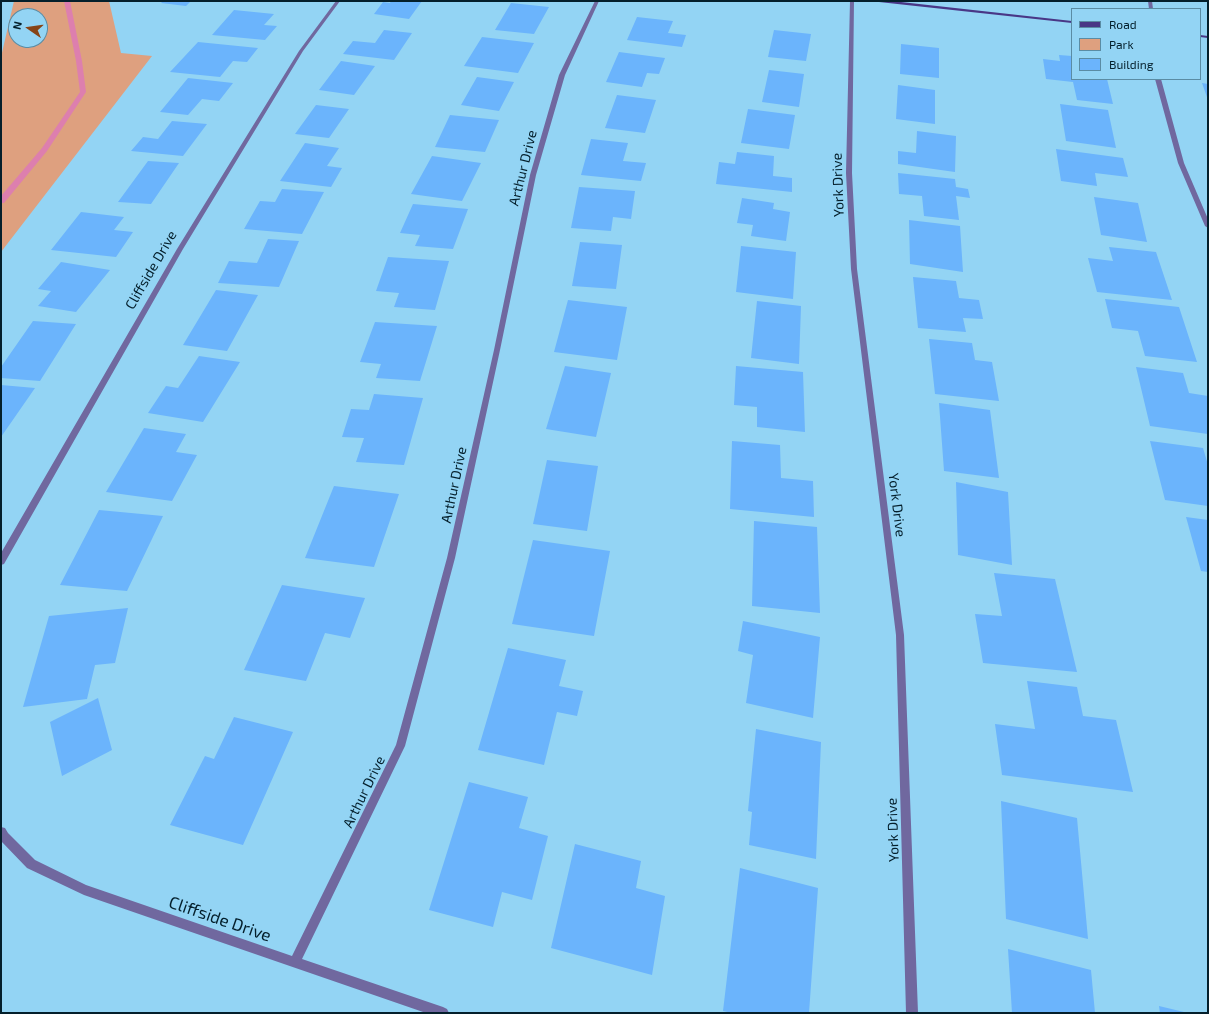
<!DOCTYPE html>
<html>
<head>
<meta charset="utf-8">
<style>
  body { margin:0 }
  #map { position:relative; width:1209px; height:1014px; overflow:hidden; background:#93d4f4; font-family:"Exo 2",sans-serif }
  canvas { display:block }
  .frame { position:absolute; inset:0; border:2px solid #041f2b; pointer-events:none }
  .legend { position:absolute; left:1071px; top:8px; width:130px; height:72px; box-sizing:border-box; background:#93d4f4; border:1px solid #5a8ca4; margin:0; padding:5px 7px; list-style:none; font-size:12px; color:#041f2b }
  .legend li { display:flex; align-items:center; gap:8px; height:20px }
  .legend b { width:20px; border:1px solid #5a8ca4 }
  .north { position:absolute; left:8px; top:8px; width:40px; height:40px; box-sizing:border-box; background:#93d4f4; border:1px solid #5a8ca4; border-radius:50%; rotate:283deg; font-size:11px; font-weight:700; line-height:16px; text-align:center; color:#041f2b }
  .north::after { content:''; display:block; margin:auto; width:14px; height:18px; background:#874417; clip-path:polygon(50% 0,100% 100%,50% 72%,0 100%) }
</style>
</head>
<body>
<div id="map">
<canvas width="1209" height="1014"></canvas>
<div class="frame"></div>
<ul class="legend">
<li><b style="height:5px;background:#493786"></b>Road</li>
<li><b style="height:11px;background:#dea07f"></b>Park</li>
<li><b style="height:11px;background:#6bb4fc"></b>Building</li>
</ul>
<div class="north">N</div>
</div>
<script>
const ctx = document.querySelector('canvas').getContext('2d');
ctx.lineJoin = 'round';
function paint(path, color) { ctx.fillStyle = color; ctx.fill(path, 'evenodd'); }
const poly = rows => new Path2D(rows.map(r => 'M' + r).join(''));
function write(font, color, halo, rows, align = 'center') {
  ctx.font = font + ' "Exo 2",sans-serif'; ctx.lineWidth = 3; ctx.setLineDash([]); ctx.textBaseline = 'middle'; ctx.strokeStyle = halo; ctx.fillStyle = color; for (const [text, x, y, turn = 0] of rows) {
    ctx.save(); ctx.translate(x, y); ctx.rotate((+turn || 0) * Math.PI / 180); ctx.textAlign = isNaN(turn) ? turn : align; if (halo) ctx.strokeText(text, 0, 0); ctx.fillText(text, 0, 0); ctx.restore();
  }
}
paint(poly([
  [14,1,109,1,121,53,152,56,1,252,1,57],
  [16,16,40,16,40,40,16,40]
]), '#dea07f');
paint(poly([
  [64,1,70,1,82,61,86,92,47,151,4,203,1,203,1,196,42,148,80,92,76,61,64,1]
]), '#dd7fae');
paint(poly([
  [163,1,191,1,186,6,161,3],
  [391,1,422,1,409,19,374,14,383,2,390,3],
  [511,3,549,7,534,34,495,30],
  [234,10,274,14,264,25,277,26,265,40,212,35],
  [637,17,673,21,668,33,686,35,682,47,627,40],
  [384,30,412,33,394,60,343,54,353,41,375,43],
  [774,30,811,34,806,61,768,57],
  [482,37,534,43,518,73,464,66],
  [198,42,258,48,247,62,233,61,220,77,170,72],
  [901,44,939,48,939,78,900,74],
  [619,52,665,58,659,74,647,73,642,87,606,82],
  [1059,55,1072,56,1072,79,1107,79,1113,104,1077,100,1073,82,1046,79,1043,59,1060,61],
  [341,61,375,66,354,95,319,90],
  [769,70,804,74,799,107,762,102],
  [477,77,514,82,499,111,461,105],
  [188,78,233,83,219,101,202,99,188,115,160,112],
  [1202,83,1208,84,1208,100],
  [898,85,935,90,935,124,896,119],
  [617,95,656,100,645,133,605,128],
  [1060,104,1108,110,1116,148,1066,141],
  [316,105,349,109,329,138,295,134],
  [748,109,795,115,789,149,741,143],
  [450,115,499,120,485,152,435,147],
  [172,121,207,124,183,156,131,151,143,137,158,139],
  [917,131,956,136,955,172,898,164,898,151,916,153],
  [591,139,628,143,623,161,646,163,641,181,581,175],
  [305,143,339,148,327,166,342,168,331,187,280,181],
  [1056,149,1123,158,1128,177,1095,173,1097,186,1061,181],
  [737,152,774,156,773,176,792,178,792,192,716,184,719,162,735,164],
  [432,156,481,163,462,201,411,194],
  [148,161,179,163,151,204,118,202],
  [898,173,955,179,956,187,968,189,970,198,956,196,959,220,924,216,922,196,899,194],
  [579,187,635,191,631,219,613,217,611,231,571,228],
  [282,189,324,192,302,234,244,229,260,201,275,202],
  [1094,197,1138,203,1147,242,1101,235],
  [742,198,774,203,773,209,790,212,786,241,751,236,753,225,737,223],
  [413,204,468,209,453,249,415,246,420,235,400,233],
  [81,212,124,217,114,230,133,232,116,257,51,250],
  [909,220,960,226,963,272,910,264],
  [268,239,299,241,279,287,218,283,229,261,257,263],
  [580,242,622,245,616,289,572,286],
  [741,246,796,252,793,299,736,292],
  [1109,247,1156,252,1172,300,1097,292,1088,258,1113,261],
  [388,257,449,261,435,310,394,307,399,293,376,291],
  [61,262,110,270,76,312,38,306,51,291,38,289],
  [913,277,956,281,959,298,979,300,983,319,963,318,966,332,918,328],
  [216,290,258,295,227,351,183,345],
  [1105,299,1179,307,1197,362,1145,356,1138,331,1112,328],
  [568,300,627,307,617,360,554,352],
  [757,301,801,306,799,364,751,358],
  [33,321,76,324,40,381,1,378,1,367],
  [375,322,437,326,420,381,376,378,381,364,360,362],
  [929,339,972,343,975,360,992,362,999,401,935,394],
  [199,356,240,362,203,422,148,413,166,386,178,388],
  [565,366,611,373,596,437,546,429],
  [736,366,803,372,805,432,757,427,757,407,734,405],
  [1136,367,1183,373,1189,393,1208,396,1208,434,1150,426],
  [1,385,35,388,1,437],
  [374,394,423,398,404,465,356,462,364,438,342,437,351,409,369,410],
  [939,403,990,410,999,478,944,471],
  [144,428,186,434,176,452,197,455,172,501,106,492],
  [732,441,780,445,781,478,813,481,814,517,730,509],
  [1150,441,1203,448,1208,465,1208,506,1165,500],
  [547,460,598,466,587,531,533,524],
  [956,482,1008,492,1012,565,958,555],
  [334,486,399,494,374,567,305,558],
  [99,510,163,516,127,591,60,585],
  [1186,517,1208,520,1208,572,1201,571],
  [754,521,817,527,820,613,752,606],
  [533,540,610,551,594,636,512,624],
  [994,573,1055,579,1077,672,983,663,975,614,1002,616],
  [282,585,365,598,350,638,325,633,306,681,244,670],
  [128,608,115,663,95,665,87,699,23,707,49,616],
  [743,621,820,637,813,718,746,703,753,655,738,651],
  [508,648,566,660,559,686,583,691,577,716,557,712,544,765,478,750],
  [1027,681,1077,687,1083,716,1116,720,1133,792,1002,775,995,724,1035,729],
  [98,698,112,750,62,776,50,722],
  [234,717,293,732,243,845,170,825,205,756,214,759],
  [756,729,821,742,816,859,749,845,752,812,748,811],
  [469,782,528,797,519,828,548,836,532,900,502,892,493,927,429,910],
  [1001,801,1077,818,1088,939,1006,919],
  [575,844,641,861,636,888,665,896,652,975,551,948],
  [740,868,818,888,809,1013,732,1013,723,1011],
  [1008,949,1091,970,1095,1013,1012,1013],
  [1159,1006,1184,1012,1184,1013,1160,1013]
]), '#6bb4fc');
paint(poly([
  [336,1,340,1,303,51,183,249,4,564,1,565,1,553,177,249,299,51,336,1],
  [595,1,599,1,565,75,536,175,500,350,455,558,405,746,302,959,443,1007,447,1009,449,1013,426,1013,84,895,27,868,1,841,1,827,5,828,8,833,35,860,86,885,292,956,396,745,447,558,494,350,530,175,559,75,595,1],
  [850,1,854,1,852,173,857,269,904,635,918,1013,906,1013,896,635,851,269,846,173,850,1],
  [1148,1,1152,1,1153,9,1149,9,1148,1],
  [1155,79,1161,79,1184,163,1208,219,1208,228,1205,226,1178,163,1155,79]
]), '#70689f');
paint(poly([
  [877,1,892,1,1072,21,1072,23,879,2,877,1],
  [1200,35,1208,36,1208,38,1200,37,1200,35]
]), '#493786');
write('14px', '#041f2b', '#93d4f4', [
  ["Arthur Drive",523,168,-76],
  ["York Drive",838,185,-92],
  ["Cliffside Drive",151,270,-60],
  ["Arthur Drive",454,485,-78],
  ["York Drive",897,505,83],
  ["Arthur Drive",364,792,-64],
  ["York Drive",893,830,-92]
]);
write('17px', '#041f2b', '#93d4f4', [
  ["Cliffside Drive",220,919,19]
]);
</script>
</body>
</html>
